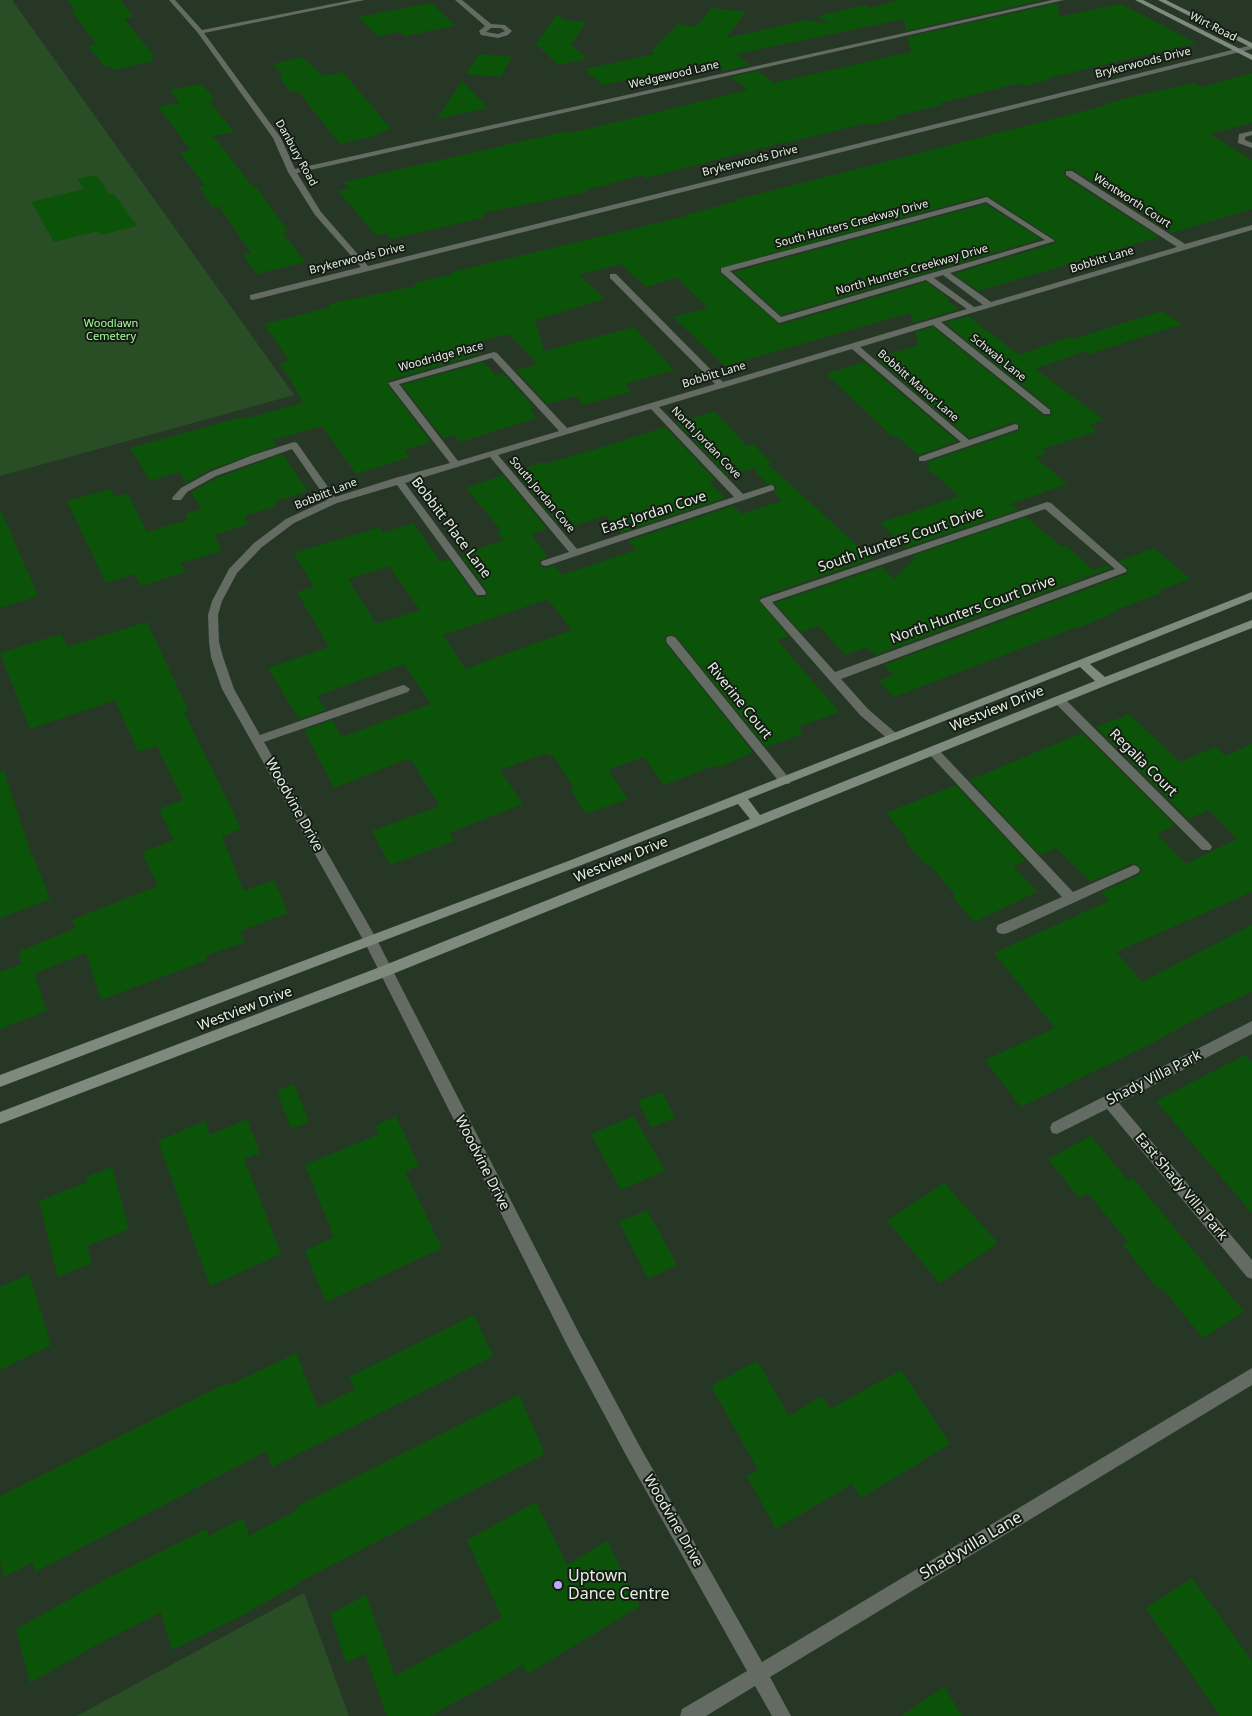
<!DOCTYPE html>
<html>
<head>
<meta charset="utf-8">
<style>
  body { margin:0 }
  canvas { display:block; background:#273726 }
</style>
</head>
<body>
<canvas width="1252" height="1716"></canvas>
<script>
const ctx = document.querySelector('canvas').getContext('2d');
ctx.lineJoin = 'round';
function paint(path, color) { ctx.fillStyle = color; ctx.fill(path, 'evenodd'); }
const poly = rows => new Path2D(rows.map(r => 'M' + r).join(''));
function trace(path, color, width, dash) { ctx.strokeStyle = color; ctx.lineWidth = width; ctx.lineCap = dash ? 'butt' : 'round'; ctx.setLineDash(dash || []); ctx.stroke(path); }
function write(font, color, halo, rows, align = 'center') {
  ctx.font = font + ' "Noto Sans",sans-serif'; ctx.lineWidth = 4; ctx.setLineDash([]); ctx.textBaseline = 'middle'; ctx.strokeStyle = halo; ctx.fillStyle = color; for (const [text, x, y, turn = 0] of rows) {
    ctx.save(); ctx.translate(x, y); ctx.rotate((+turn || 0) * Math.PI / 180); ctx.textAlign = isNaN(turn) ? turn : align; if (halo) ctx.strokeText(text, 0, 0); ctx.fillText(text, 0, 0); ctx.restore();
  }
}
paint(poly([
  [0,0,12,0,294,395,0,476],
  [304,1593,349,1716,77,1716]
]), '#294e26');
paint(poly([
  [67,0,120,0,134,17,124,19,154,56,151,57,154,61,113,70,110,66,105,67,88,46,96,44,71,10,75,9],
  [899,0,1043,0,906,31,904,19,736,54,750,65,724,71,711,62,603,85,584,69,655,54,652,51,678,24,696,27,712,8,746,12,726,38,807,20,830,24,817,16,866,5,870,8],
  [431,3,456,26,404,36,400,32,377,36,358,17],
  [1058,3,1059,17,1121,4,1196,43,1048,78,1051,79,1024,86,1020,83,940,103,942,105,895,116,898,118,870,125,867,123,787,143,785,142,646,178,643,175,585,190,587,192,482,213,485,217,392,239,387,233,376,235,338,191,350,189,344,182,563,132,571,133,748,90,731,77,758,71,774,83,911,52,908,37],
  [557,14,564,20,586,22,571,44,587,59,558,65,536,44],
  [479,54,512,57,501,77,466,74],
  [302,57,324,76,343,72,391,129,377,133,379,135,340,144,298,91,291,92,278,76,283,75,273,64],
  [1252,73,1252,123,1209,134,1252,160,1252,209,1172,233,1073,169,1066,169,1064,171,1065,177,1159,237,979,291,954,274,1056,243,1057,241,987,195,719,268,720,273,780,325,926,282,950,299,947,300,959,309,913,323,910,313,725,366,673,317,708,308,677,278,646,287,621,264,579,275,605,299,535,320,544,351,634,327,674,370,625,384,632,391,584,405,576,396,547,404,516,370,538,364,509,334,468,344,477,355,387,381,387,384,431,442,404,450,410,457,356,474,322,426,272,440,276,446,209,470,186,483,179,472,150,481,130,448,242,417,244,419,303,403,291,380,279,364,289,361,264,324,331,307,329,304,416,286,414,283,453,274,452,272,687,216,686,215,737,201,735,200,1108,105,1105,104,1135,96,1194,83,1201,87],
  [462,81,488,108,437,119],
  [202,84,215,100,209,101,234,132,213,136,253,187,255,186,288,231,282,232,305,262,257,274,243,255,251,253,219,206,213,208,199,187,205,186,180,152,191,150,158,107,180,103,170,90],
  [96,175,110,195,114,194,137,226,101,235,98,231,54,242,31,202,84,189,77,179],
  [986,204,1041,239,781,315,734,272],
  [1162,311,1182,324,1089,354,1085,351,1035,369,1103,419,1089,425,1097,431,1042,449,1047,453,1035,457,1067,484,1010,504,1018,510,905,548,880,523,959,496,925,466,930,465,927,462,1019,431,1020,425,1014,422,969,438,876,358,919,345,915,332,933,327,1043,415,1050,416,1052,414,1051,409,945,323,968,316,1019,355,1070,337,1073,339],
  [484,362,496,376,504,374,535,408,529,409,537,418,460,442,454,435,443,438,402,385],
  [864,362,957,441,919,455,896,436,893,437,826,374],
  [715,411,747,446,753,444,771,463,768,464,872,559,760,597,758,600,789,636,777,640,839,712,798,727,803,734,766,747,676,636,667,635,664,639,666,644,753,752,718,768,716,765,664,785,644,757,608,770,628,799,586,814,570,789,574,788,553,755,549,756,546,753,500,770,523,804,449,833,454,841,390,865,372,831,440,806,410,758,334,788,304,730,332,720,342,737,431,704,404,664,317,696,326,710,299,719,268,668,329,647,297,592,314,587,294,553,380,527,383,533,413,523,441,562,449,559,475,596,485,597,488,594,487,590,461,555,504,540,497,531,501,530,466,488,503,475,547,529,531,534,548,557,540,560,540,566,546,568,554,565,562,575,636,550,628,541,733,506,742,514,782,501,774,492,776,485,767,484,755,471,758,467,728,476,677,423],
  [389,566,420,610,376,624,348,579],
  [548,599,572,630,465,669,443,635],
  [665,427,715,480,709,482,725,498,621,533,606,515,574,526,570,522,560,525,514,471,543,462,545,464,596,449],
  [282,454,308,491,274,502,277,506,244,516,248,524,214,535,222,551,180,563,185,572,141,586,135,574,106,583,67,501,110,489,115,497,127,493,147,532,188,520,186,514,202,509,191,492,217,478],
  [0,509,38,596,0,608],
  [1026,517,1062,547,1065,545,1093,570,1107,565,1111,568,875,655,867,647,845,655,819,626,801,632,775,603,881,567,894,579,915,558,912,556],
  [1154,548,1190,579,1158,591,1161,593,1116,610,1118,611,1078,628,1077,627,894,697,879,681,894,675,884,665,1127,574,1129,570,1119,561],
  [147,622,188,710,184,712,241,829,222,837,244,891,274,880,288,913,240,931,245,942,205,956,207,960,101,1000,86,953,34,974,47,1011,0,1029,0,972,22,964,18,952,76,928,72,920,158,886,142,852,174,840,159,809,183,800,157,746,138,752,115,700,30,729,0,653,61,634,67,647],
  [1129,714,1180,762,1216,747,1225,756,1252,744,1252,892,1116,952,1142,982,1252,925,1252,992,1212,1010,1154,1042,1021,1107,985,1060,1055,1028,994,953,1109,901,1101,892,1139,875,1142,869,1133,863,1091,882,1056,848,1040,855,970,780,1082,733,1175,825,1157,834,1186,864,1237,839,1209,810,1188,819,1096,727],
  [4,771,32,857,33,856,50,899,0,918,0,772],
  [956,785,1026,861,1013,866,1037,892,974,922,952,896,955,895,930,865,927,866,905,841,908,840,886,813],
  [1245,1055,1252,1062,1252,1213,1156,1101],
  [294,1084,309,1122,291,1129,277,1091],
  [662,1092,675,1118,651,1127,638,1101],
  [396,1116,419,1166,405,1172,442,1248,326,1302,305,1251,334,1237,305,1165,379,1134,375,1126],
  [634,1116,665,1171,621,1190,591,1134],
  [247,1119,260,1153,244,1159,281,1254,210,1286,158,1141,205,1121,210,1135],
  [1091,1136,1128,1181,1133,1178,1244,1312,1203,1338,1162,1288,1159,1290,1123,1245,1128,1242,1088,1193,1079,1198,1048,1159],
  [112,1167,129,1229,87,1246,92,1263,58,1277,39,1201,87,1182,86,1177],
  [944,1183,998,1243,940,1283,887,1221],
  [647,1210,677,1265,648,1279,619,1222],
  [29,1274,51,1345,0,1370,0,1287],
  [474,1315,493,1356,272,1467,267,1451,35,1572,33,1562,4,1577,0,1562,0,1496,227,1383,228,1386,296,1353,318,1408,355,1389,349,1377],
  [757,1361,789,1416,822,1396,830,1409,901,1370,950,1444,861,1498,852,1484,776,1529,747,1476,758,1470,711,1386],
  [519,1395,545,1454,432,1511,432,1513,297,1583,298,1584,241,1616,172,1650,161,1612,96,1645,30,1683,16,1629,110,1577,207,1529,209,1536,243,1518,249,1536,297,1510,296,1507],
  [536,1502,567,1565,607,1541,640,1606,527,1674,523,1665,430,1716,387,1716,365,1654,346,1663,330,1614,366,1595,395,1676,502,1618,467,1540],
  [1192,1578,1252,1661,1252,1716,1220,1716,1146,1608],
  [944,1687,962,1716,901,1716]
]), '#0b5309');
paint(poly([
  [169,0,175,0,202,30,352,0,365,0,204,33,281,138,295,169,1052,0,1064,0,297,173,321,212,368,266,1252,45,1252,49,253,300,250,299,250,295,361,267,315,215,288,172,273,138,198,33,169,0],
  [455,0,462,0,491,24,505,25,512,31,508,35,498,38,481,35,479,31,485,26,455,0],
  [491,28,501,28,505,31,498,34,486,32,491,28],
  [1252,131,1252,135,1245,137,1245,140,1252,143,1252,148,1238,143,1239,134,1252,131],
  [1066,171,1072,171,1185,244,1252,225,1252,230,941,322,1050,410,1050,414,1044,414,933,325,860,347,969,440,1015,424,1018,425,1018,429,925,461,919,461,919,457,961,442,852,349,659,407,743,494,771,485,774,486,774,490,546,566,542,565,541,563,542,561,569,552,490,457,405,483,485,591,486,593,485,595,477,595,397,485,337,503,294,523,262,547,237,573,222,601,218,615,219,642,223,657,234,689,260,735,400,686,404,685,410,689,408,692,264,742,376,938,580,1335,639,1445,762,1662,1252,1368,1252,1385,770,1677,791,1716,772,1716,755,1686,706,1716,680,1716,682,1709,747,1671,627,1457,568,1347,366,945,222,689,211,657,209,642,208,615,212,601,229,569,254,543,286,519,327,500,292,449,216,476,187,492,181,500,173,500,172,498,181,488,210,472,253,455,294,442,297,443,335,497,395,478,450,463,388,383,494,352,497,353,567,428,715,384,610,278,610,274,616,274,723,382,967,309,926,280,779,323,721,272,721,268,987,197,1055,241,950,273,991,302,1177,247,1066,175,1066,171],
  [986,202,1045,240,781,317,730,271,986,202],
  [943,275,983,305,974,307,934,278,943,275],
  [492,358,559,431,458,461,399,384,492,358],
  [651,409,734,497,577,549,498,455,651,409],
  [1047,502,1051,503,1127,570,1126,572,841,679,868,709,897,734,899,737,897,740,889,740,860,715,760,601,761,599,1047,502],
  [1045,509,1115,569,835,672,772,602,1045,509],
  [671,636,675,637,789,778,791,781,789,784,781,784,667,643,666,640,667,637,671,636],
  [1059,696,1063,697,1210,844,1212,847,1210,850,1202,850,1055,703,1053,700,1055,697,1059,696],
  [933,747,937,748,1073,892,1134,865,1138,867,1140,870,1138,873,1008,933,1003,934,998,933,996,929,998,925,1062,897,929,754,927,751,929,748,933,747],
  [1252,1021,1252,1034,1119,1103,1252,1260,1252,1279,1247,1277,1107,1109,1057,1134,1052,1133,1050,1128,1052,1123,1252,1021]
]), '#636b62');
paint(poly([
  [1135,0,1143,0,1252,55,1252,60,1135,0],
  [1158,0,1166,0,1252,43,1252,48,1158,0],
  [1252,592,1252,599,1090,664,1105,677,1252,620,1252,628,1107,685,390,975,0,1124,0,1112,380,967,750,819,738,804,579,866,0,1087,0,1075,571,860,1252,592],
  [1080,667,1095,681,760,815,748,799,1080,667]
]), '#7e8a7d');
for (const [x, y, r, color] of [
  [558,1585,5,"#b9abf7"]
]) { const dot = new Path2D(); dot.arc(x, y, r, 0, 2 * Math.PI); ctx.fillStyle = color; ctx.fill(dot); trace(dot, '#151c14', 2); }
write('11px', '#e5efe4', '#151c14', [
  ["Wirt Road",1213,27,27],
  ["Brykerwoods Drive",1143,63,-14],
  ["Wedgewood Lane",674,75,-13],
  ["Danbury Road",296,153,61],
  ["Brykerwoods Drive",750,161,-14],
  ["Wentworth Court",1132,201,33],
  ["South Hunters Creekway Drive",852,224,-15],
  ["Brykerwoods Drive",357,259,-14],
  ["Bobbitt Lane",1102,260,-17],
  ["North Hunters Creekway Drive",912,270,-16],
  ["Woodridge Place",441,357,-15],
  ["Schwab Lane",998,358,39],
  ["Bobbitt Lane",714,375,-17],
  ["Bobbitt Manor Lane",918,386,41],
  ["North Jordan Cove",706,443,46],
  ["Bobbitt Lane",326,494,-22],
  ["South Jordan Cove",542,495,50]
]);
write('11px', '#a5fd9d', '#151c14', [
  ["Woodlawn",111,324],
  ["Cemetery",111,337]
]);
write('14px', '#e5efe4', '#151c14', [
  ["East Jordan Cove",654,513,-18],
  ["Bobbitt Place Lane",451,528,53],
  ["South Hunters Court Drive",901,540,-19],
  ["North Hunters Court Drive",973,610,-20],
  ["Riverine Court",739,701,51],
  ["Westview Drive",997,709,-22],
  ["Regalia Court",1143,763,45],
  ["Woodvine Drive",294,805,61],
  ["Westview Drive",621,860,-22],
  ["Westview Drive",245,1009,-21],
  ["Shady Villa Park",1154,1078,-27],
  ["Woodvine Drive",482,1163,63],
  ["East Shady Villa Park",1181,1187,50],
  ["Woodvine Drive",673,1521,60]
]);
write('16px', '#e5efe4', '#151c14', [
  ["Shadyvilla Lane",971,1546,-31]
]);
write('16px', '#e5efe4', '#151c14', [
  ["Uptown",568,1576],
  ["Dance Centre",568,1594]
], 'left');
</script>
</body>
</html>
